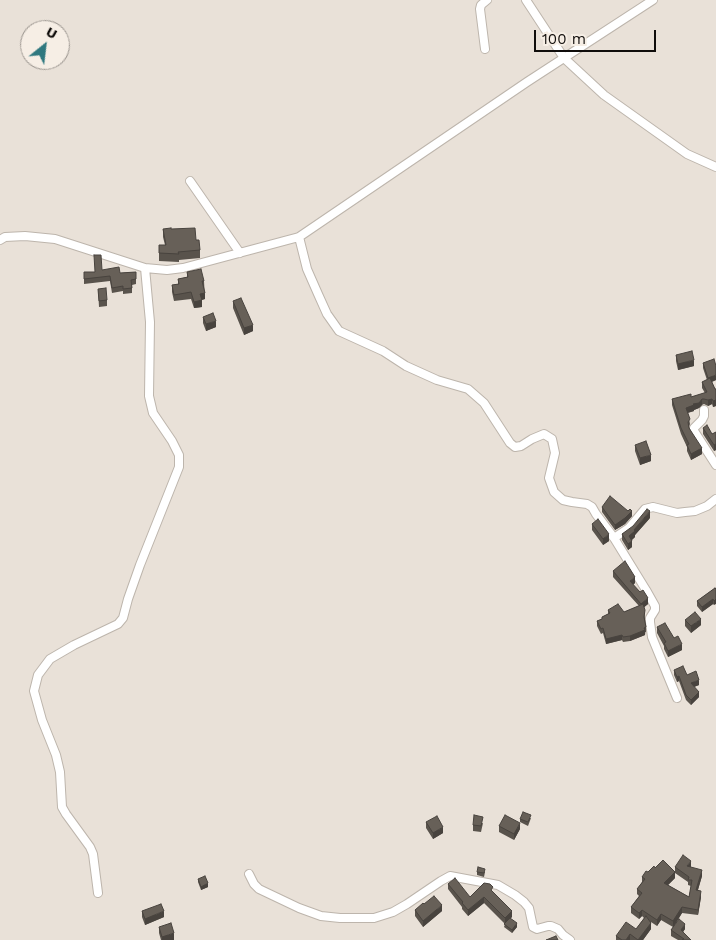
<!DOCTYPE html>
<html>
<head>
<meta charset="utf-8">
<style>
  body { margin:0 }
  #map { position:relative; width:716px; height:940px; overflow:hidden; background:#e9e1d8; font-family:"Work Sans",sans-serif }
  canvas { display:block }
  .north { position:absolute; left:20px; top:20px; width:50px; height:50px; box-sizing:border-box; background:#f6eee5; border:1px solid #9a948e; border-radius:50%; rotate:29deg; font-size:14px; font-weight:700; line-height:20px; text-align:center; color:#100d0b }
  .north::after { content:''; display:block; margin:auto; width:18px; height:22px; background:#2f787f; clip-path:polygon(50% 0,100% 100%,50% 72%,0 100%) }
  .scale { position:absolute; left:534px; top:30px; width:122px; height:22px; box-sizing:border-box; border:2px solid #100d0b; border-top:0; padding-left:6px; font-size:15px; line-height:18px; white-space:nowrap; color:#100d0b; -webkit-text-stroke:4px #f6eee5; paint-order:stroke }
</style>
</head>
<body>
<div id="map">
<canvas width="716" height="940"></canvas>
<div class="north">U</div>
<div class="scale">100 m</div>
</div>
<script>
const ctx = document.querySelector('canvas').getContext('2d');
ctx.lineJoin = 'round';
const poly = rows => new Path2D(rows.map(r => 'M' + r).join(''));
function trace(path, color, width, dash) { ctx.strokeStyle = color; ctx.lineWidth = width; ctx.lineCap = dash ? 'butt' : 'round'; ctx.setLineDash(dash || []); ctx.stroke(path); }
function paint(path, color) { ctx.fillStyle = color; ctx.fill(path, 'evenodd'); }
const minor = poly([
  [526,0,564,58,604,95,687,154,716,167],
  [485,49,480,9,481,5,487,0],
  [190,181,240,253],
  [299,237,307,269,318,294,327,314,339,331,383,351,406,366,437,380,468,389,484,403,510,443,515,447,521,446,532,439,544,434,552,439,555,453,549,478,554,492,563,500,572,502,587,504,592,507,596,514,614,538,646,590,655,606,655,610,650,618,650,622,652,637,677,698],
  [0,240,5,237,25,236,55,239,145,268,167,270,183,268,299,237,527,82,653,0],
  [704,410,704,416,702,420,694,428,694,431,716,465],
  [614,538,629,528,645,509,653,507,677,513,685,512,695,511,707,506,716,499],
  [249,874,254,884,259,889,299,908,321,916,340,918,374,918,393,912,407,904,441,881,450,876,498,885,515,895,524,902,529,908,533,927,537,929,548,926,551,926,558,929,563,935,570,940],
  [98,893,93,854,90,847,66,814,62,807,60,772,56,755,42,720,34,691,38,675,50,659,74,645,118,624,123,618,128,599,140,565,179,467,179,455,172,441,153,413,149,396,150,322,145,268]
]);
trace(minor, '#bdb5ac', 10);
trace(minor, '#fff', 8);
paint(poly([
  [163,229,171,229,196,240,200,250,200,258,179,260,179,262,159,261,159,245,165,245,163,237],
  [102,270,120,273,136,272,136,284,132,285,132,293,123,294,123,291,112,293,110,281,84,284,84,272,95,272],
  [187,272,204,281,205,299,202,300,202,307,194,308,191,299,174,301,172,292,172,285,178,284,178,279,187,277],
  [98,289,107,300,107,306,99,307],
  [233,301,253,331,244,335,233,308],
  [203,317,216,327,206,331,203,323],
  [676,355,694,366,678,370,676,361],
  [703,363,716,380,712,382,715,389,716,389,716,406,713,407,712,404,708,406,704,404,702,405,699,408,694,410,694,411,688,413,690,424,689,427,702,454,691,460,687,451,687,447,681,434,672,405,672,399,691,397,705,393,702,388,702,382,707,380,703,368],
  [703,428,712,434,716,432,716,450,714,451,703,434],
  [635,445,651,461,640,465,635,451],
  [602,507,628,511,632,516,625,524,615,530,602,512],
  [650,518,635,535,635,537,632,540,632,547,628,550,622,540,622,534],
  [592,524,609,541,603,545,592,530],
  [613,571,635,583,633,585,648,604,644,607,646,632,645,632,645,635,630,641,623,642,622,640,606,644,603,633,601,634,597,626,597,621,602,619,602,617,608,614,608,610,624,612,639,606,613,577],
  [715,588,714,605,713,604,702,612,697,606,697,601],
  [685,620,701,625,691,633,685,626],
  [657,627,674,638,682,650,668,657,664,649,664,646,657,633],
  [674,670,699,685,694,687,699,697,691,705,686,700,679,681,677,682,674,675],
  [531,818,528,826,520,822,520,819],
  [426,822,443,833,433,839,426,828],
  [483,823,481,832,473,831,473,825],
  [499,826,520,829,514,840,499,832],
  [675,867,691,867,702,876,698,890,701,897,698,915,682,913,675,925,685,929,683,932,691,940,678,940,671,936,671,930,673,927,661,920,657,926,651,922,651,929,643,940,616,940,616,936,636,929,644,918,642,916,639,919,631,913,631,907,639,896,637,894,637,889,642,882,642,877,648,872,655,868,675,872],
  [675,873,688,882,688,885,691,886,689,897,668,885,675,878],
  [477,872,485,872,484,877,477,875],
  [198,879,208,887,201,890,198,882],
  [448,884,470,897,493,893,512,917,510,918,517,927,512,933,504,927,505,924,484,903,468,916,462,909,462,907,448,889],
  [424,904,442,911,423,927,415,916,415,910],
  [142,911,164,917,145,925,142,917],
  [159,927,174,940,161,940,159,933]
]), '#59534c');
paint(poly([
  [205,293,205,299,200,300,200,294],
  [202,300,202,307,194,308,194,302],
  [216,321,216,327,206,331,206,324],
  [253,325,253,331,244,335,244,328],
  [694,360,694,366,678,370,678,364],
  [716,375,716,380,708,383,708,378],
  [702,399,702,405,699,408,694,410,694,411,686,413,686,408],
  [712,399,712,404,708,406,708,400],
  [716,400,716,406,713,407,713,401],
  [716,444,716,450,714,451,714,445],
  [702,448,702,454,691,460,691,454],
  [651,455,651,461,640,465,640,458],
  [632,511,632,516,625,524,615,530,615,525],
  [650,511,650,518,635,535,635,537,629,542,629,536],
  [609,534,609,541,603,545,603,539],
  [632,541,632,547,628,550,628,544],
  [635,577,635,583,630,587,630,581],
  [648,598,648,604,641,610,641,604],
  [713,599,713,604,702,612,702,607],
  [716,599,716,604,714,605,714,601],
  [701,619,701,625,691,633,691,626],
  [646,627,645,635,630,641,630,636],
  [622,635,622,640,606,644,606,639],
  [682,644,682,650,668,657,668,651],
  [679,676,679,681,677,682,677,677],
  [699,680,699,685,691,688,691,683],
  [699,692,699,697,691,705,691,700],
  [520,823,520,829,514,840,514,834],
  [443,827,443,833,433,839,433,833],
  [691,861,691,867,687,872,687,866],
  [702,870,702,876,696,896,696,890],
  [675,872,675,878,664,889,664,883],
  [208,883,208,887,201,890,201,887],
  [701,891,701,897,698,915,698,910],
  [484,897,484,903,468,916,468,910],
  [442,905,442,911,423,927,423,921],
  [682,907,682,913,673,927,673,921],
  [642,910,642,916,639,919,639,913],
  [164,911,164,917,145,925,145,919],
  [512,911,512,917,505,924,505,918],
  [661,914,661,920,657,926,657,920],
  [517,923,517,927,512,933,512,930],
  [651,923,651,929,643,940,638,940],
  [685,924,685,929,681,935,681,930],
  [174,933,174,940,162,940,162,937],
  [630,934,630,940,626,940]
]), '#48433e');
const building = poly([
  [171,228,171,229,195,228,196,240,199,240,200,250,178,252,179,254,159,253,159,245,166,245,163,229,171,228],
  [94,255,101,255,102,270,119,267,120,273,136,272,136,279,131,280,132,288,123,289,123,286,112,288,110,276,84,279,84,272,95,272,94,255],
  [201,269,204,281,202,281,205,293,200,294,202,300,194,302,191,292,174,295,172,285,179,284,178,279,188,277,187,272,201,269],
  [106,288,107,300,99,301,98,289,106,288],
  [241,298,253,325,244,328,233,301,241,298],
  [213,313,216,321,206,324,203,317,213,313],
  [692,351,694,360,678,364,676,355,692,351],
  [714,359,716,366,716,375,708,378,703,363,714,359],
  [710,378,715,389,716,389,716,400,713,401,712,399,708,400,704,399,702,399,699,403,693,404,694,405,686,408,690,419,688,422,689,428,702,448,691,454,687,445,689,444,681,428,672,399,691,394,691,397,707,392,702,382,710,378],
  [707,425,712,434,716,432,716,444,714,445,703,428,707,425],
  [646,441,651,455,640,458,635,445,646,441],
  [610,496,628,511,630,509,632,511,625,518,615,525,602,507,610,496],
  [647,509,650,511,634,530,635,531,629,536,632,541,628,544,622,534,633,526,647,509],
  [598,519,609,534,603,539,592,524,598,519],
  [625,561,635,577,630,581,640,592,643,590,648,598,641,604,613,571,625,561],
  [715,588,716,589,716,599,714,601,713,599,702,607,697,601,715,588],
  [618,604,624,612,643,604,645,610,644,617,646,627,644,628,645,630,630,636,623,637,622,635,606,639,603,628,601,629,597,621,602,619,602,617,610,613,608,610,618,604],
  [695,612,701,619,691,626,685,620,695,612],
  [665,623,674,638,678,636,682,644,668,651,664,643,666,642,657,627,665,623],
  [683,666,687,675,696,671,699,680,691,683,699,692,691,700,686,695,679,676,677,677,674,670,683,666],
  [523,812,531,815,528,822,520,819,523,812],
  [474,815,483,817,481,826,473,825,474,815],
  [505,815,520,823,514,834,499,826,505,815],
  [437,816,443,827,433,833,426,822,437,816],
  [683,855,691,861,687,866,702,870,696,890,701,891,698,910,682,907,673,921,661,914,657,920,642,910,639,913,631,907,642,893,637,889,645,879,642,877,646,871,648,872,654,866,655,868,663,860,675,872,664,883,689,897,692,880,688,880,689,877,675,867,683,855],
  [478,867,485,869,484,873,477,872,478,867],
  [205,876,208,883,201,887,198,879,205,876],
  [455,878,470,897,484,883,490,884,493,887,491,890,512,911,505,918,484,897,468,910,462,903,463,902,448,884,455,878],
  [434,896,442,905,423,921,415,910,423,903,424,904,434,896],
  [161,904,164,911,145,919,142,911,161,904],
  [646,916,651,923,638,940,630,934,626,940,622,940,616,936,626,922,636,929,646,916],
  [510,918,517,923,512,930,504,924,510,918],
  [679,919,685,924,681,930,691,940,682,940,684,939,671,930,679,919],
  [171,923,174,933,162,937,159,927,171,923],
  [556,936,558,940,546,940,556,936]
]);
paint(building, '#676058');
trace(building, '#48433e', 1);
</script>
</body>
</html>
